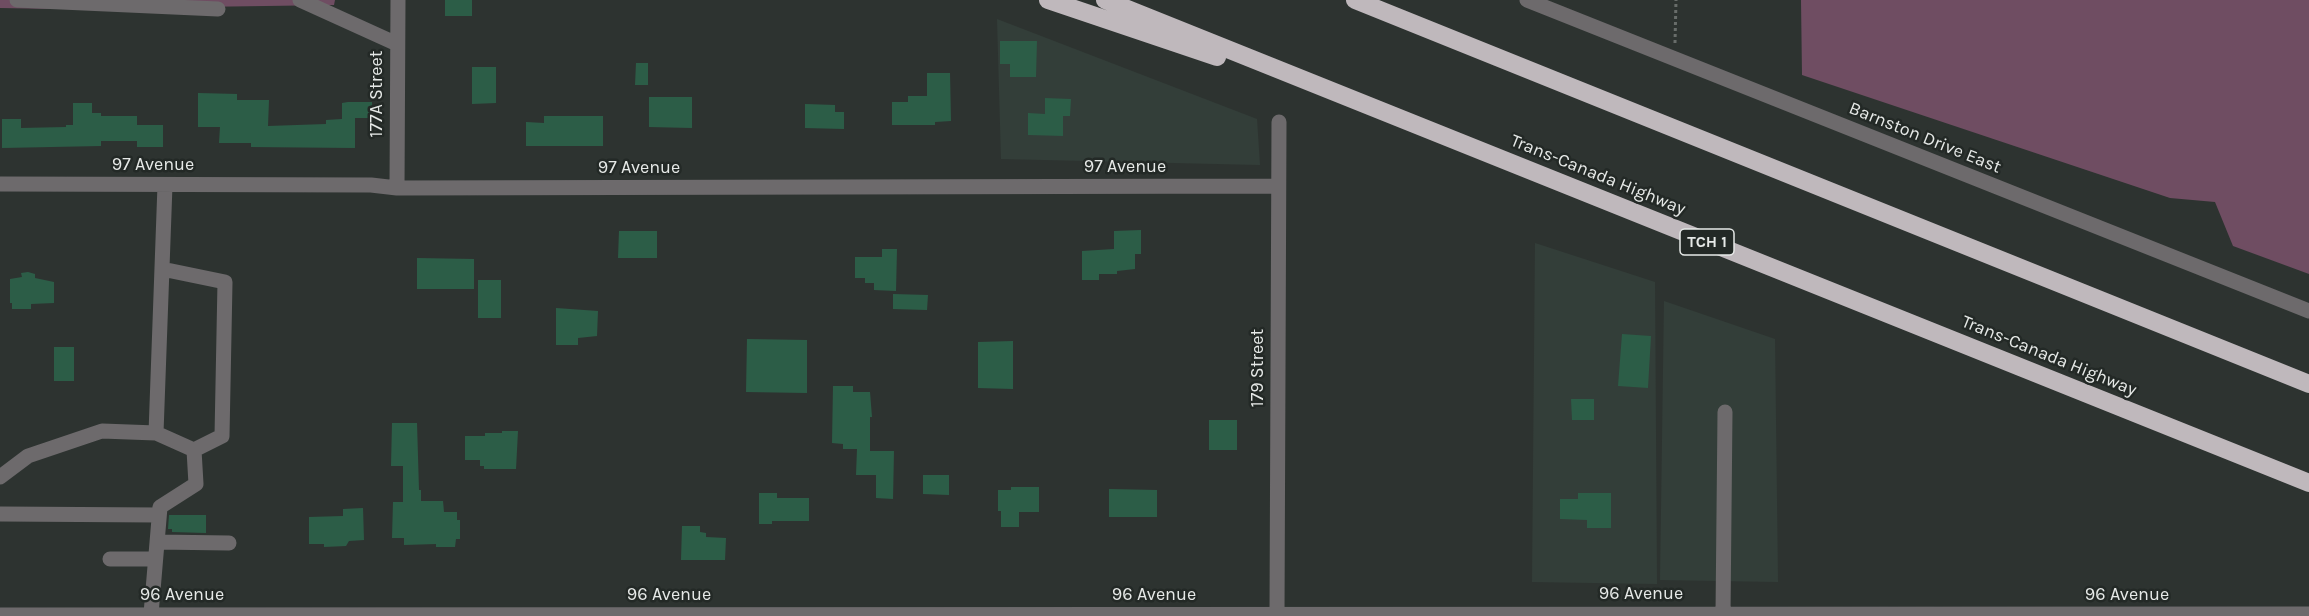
<!DOCTYPE html>
<html>
<head>
<meta charset="utf-8">
<style>
  body { margin:0 }
  canvas { display:block; background:#2d3330 }
</style>
</head>
<body>
<canvas width="2309" height="616"></canvas>
<script>
const ctx = document.querySelector('canvas').getContext('2d');
ctx.lineJoin = 'round';
function paint(path, color) { ctx.fillStyle = color; ctx.fill(path, 'evenodd'); }
const poly = rows => new Path2D(rows.map(r => 'M' + r).join(''));
function trace(path, color, width, dash) { ctx.strokeStyle = color; ctx.lineWidth = width; ctx.lineCap = dash ? 'butt' : 'round'; ctx.setLineDash(dash || []); ctx.stroke(path); }
function write(font, color, halo, rows, align = 'center') {
  ctx.font = font + ' Karla,sans-serif'; ctx.lineWidth = 5; ctx.setLineDash([]); ctx.textBaseline = 'middle'; ctx.strokeStyle = halo; ctx.fillStyle = color; for (const [text, x, y, turn = 0] of rows) {
    ctx.save(); ctx.translate(x, y); ctx.rotate((+turn || 0) * Math.PI / 180); ctx.textAlign = isNaN(turn) ? turn : align; if (halo) ctx.strokeText(text, 0, 0); ctx.fillText(text, 0, 0); ctx.restore();
  }
}
paint(poly([
  [997,19,1257,119,1260,165,1001,159],
  [1535,243,1655,282,1657,584,1532,582],
  [1664,301,1775,339,1778,582,1660,580]
]), '#333e39');
paint(poly([
  [0,0,335,0,334,5,59,9,0,8],
  [1801,0,2309,0,2309,274,2233,246,2215,202,2170,198,1802,75]
]), '#6f4d62');
paint(poly([
  [445,0,472,0,472,16,445,16],
  [1000,41,1037,41,1036,77,1010,77,1010,64,1000,64],
  [636,63,648,63,648,85,635,85],
  [472,67,496,67,496,103,472,104],
  [927,73,950,73,951,121,935,122,935,125,892,125,892,102,908,102,908,96,927,96],
  [198,93,237,94,237,100,269,100,268,126,326,124,326,120,342,119,342,103,348,102,372,102,372,118,355,118,355,148,251,147,251,143,219,143,220,127,198,127],
  [649,97,692,97,692,128,649,127],
  [1045,98,1071,99,1070,116,1063,116,1063,136,1028,135,1028,113,1045,114],
  [73,103,92,103,92,113,101,113,101,116,137,116,137,125,163,125,163,147,137,147,137,141,101,141,101,146,2,148,2,119,21,119,21,128,66,127,66,125,73,125],
  [805,104,835,105,835,112,844,112,844,129,805,128],
  [544,116,603,116,603,146,526,146,526,122,544,123],
  [1141,230,1141,254,1135,254,1135,269,1117,271,1117,274,1099,274,1099,280,1082,280,1082,251,1114,249,1114,231],
  [619,231,657,231,657,258,618,258],
  [882,249,897,249,896,291,874,290,874,283,865,283,865,278,855,278,855,257,882,257],
  [417,258,474,259,474,289,417,289],
  [28,272,35,274,35,278,54,282,54,303,31,304,31,309,12,309,12,303,10,303,10,279,22,277,21,273],
  [478,280,501,280,501,318,478,318],
  [893,294,928,295,927,310,893,309],
  [556,308,598,311,597,336,578,338,578,345,556,345],
  [1622,334,1651,336,1648,388,1618,386],
  [747,339,807,340,807,393,746,392],
  [1013,341,1013,389,978,388,978,342],
  [54,347,74,347,74,381,54,381],
  [833,386,853,386,853,392,870,392,872,417,870,417,870,451,894,451,893,499,876,498,876,475,856,475,857,449,843,449,843,444,832,443],
  [1571,399,1594,399,1594,420,1572,420],
  [1209,420,1237,420,1237,450,1209,450],
  [392,423,417,423,419,490,421,490,421,501,443,501,444,512,457,512,457,520,460,520,460,539,456,539,455,547,436,547,436,544,404,545,404,538,392,538,393,502,403,502,403,466,391,466],
  [502,431,518,431,516,469,484,469,484,466,480,466,480,460,465,460,465,436,485,436,485,433,502,433],
  [923,475,949,475,949,495,923,494],
  [1011,487,1039,487,1039,512,1019,512,1019,527,1001,527,1001,511,998,511,998,490,1011,490],
  [1109,489,1157,490,1157,517,1109,517],
  [759,493,777,493,777,498,809,498,809,521,772,521,772,524,759,524],
  [1578,493,1611,493,1611,528,1587,528,1587,520,1560,519,1560,499,1578,499],
  [363,508,364,540,349,541,346,546,324,547,324,544,309,544,309,517,343,516,343,509],
  [169,515,206,515,206,533,172,532,172,529,168,529],
  [682,526,700,526,700,532,706,533,706,537,726,538,725,560,681,560]
]), '#2c5d47');
trace(poly([
  [1675,43,1676,0]
]), '#686d6a', 3, [3, 3]);
trace(poly([
  [17,0,218,9],
  [300,0,397,44],
  [1527,0,2309,311],
  [0,184,371,185,397,188,1278,186],
  [397,188,398,0],
  [162,269,225,282,222,436,194,450],
  [0,477,28,456,102,431,156,433,165,185],
  [0,514,159,515],
  [157,542,229,543],
  [110,559,155,559],
  [151,614,160,507,196,484,194,450,156,433],
  [1277,614,1279,122],
  [1723,614,1725,412],
  [0,615,2309,614]
]), '#6d6a6c', 15);
trace(poly([
  [1048,0,1217,57],
  [1105,0,2309,483],
  [1355,0,2309,384]
]), '#bfb8bc', 18);
for (const [x, y, w] of [
  [1707,242,54]
]) { const box = new Path2D(); box.roundRect(x - w / 2, y - 13, w, 26, 4.5); ctx.fillStyle = '#232926'; ctx.fill(box); trace(box, '#e6e9e7', 1.5); }
write('bold 16px', '#e6e9e7', null, [
  ["TCH 1",1707,242]
]);
write('18px', '#e6e9e7', '#232926', [
  ["177A Street",377,94,-90],
  ["Barnston Drive East",1925,138,22],
  ["97 Avenue",153,165],
  ["97 Avenue",1125,167],
  ["97 Avenue",639,168],
  ["Trans-Canada Highway",1598,175,22],
  ["Trans-Canada Highway",2049,356,22],
  ["179 Street",1258,368,-90],
  ["96 Avenue",1641,594],
  ["96 Avenue",182,595],
  ["96 Avenue",669,595],
  ["96 Avenue",1154,595],
  ["96 Avenue",2127,595]
]);
</script>
</body>
</html>
